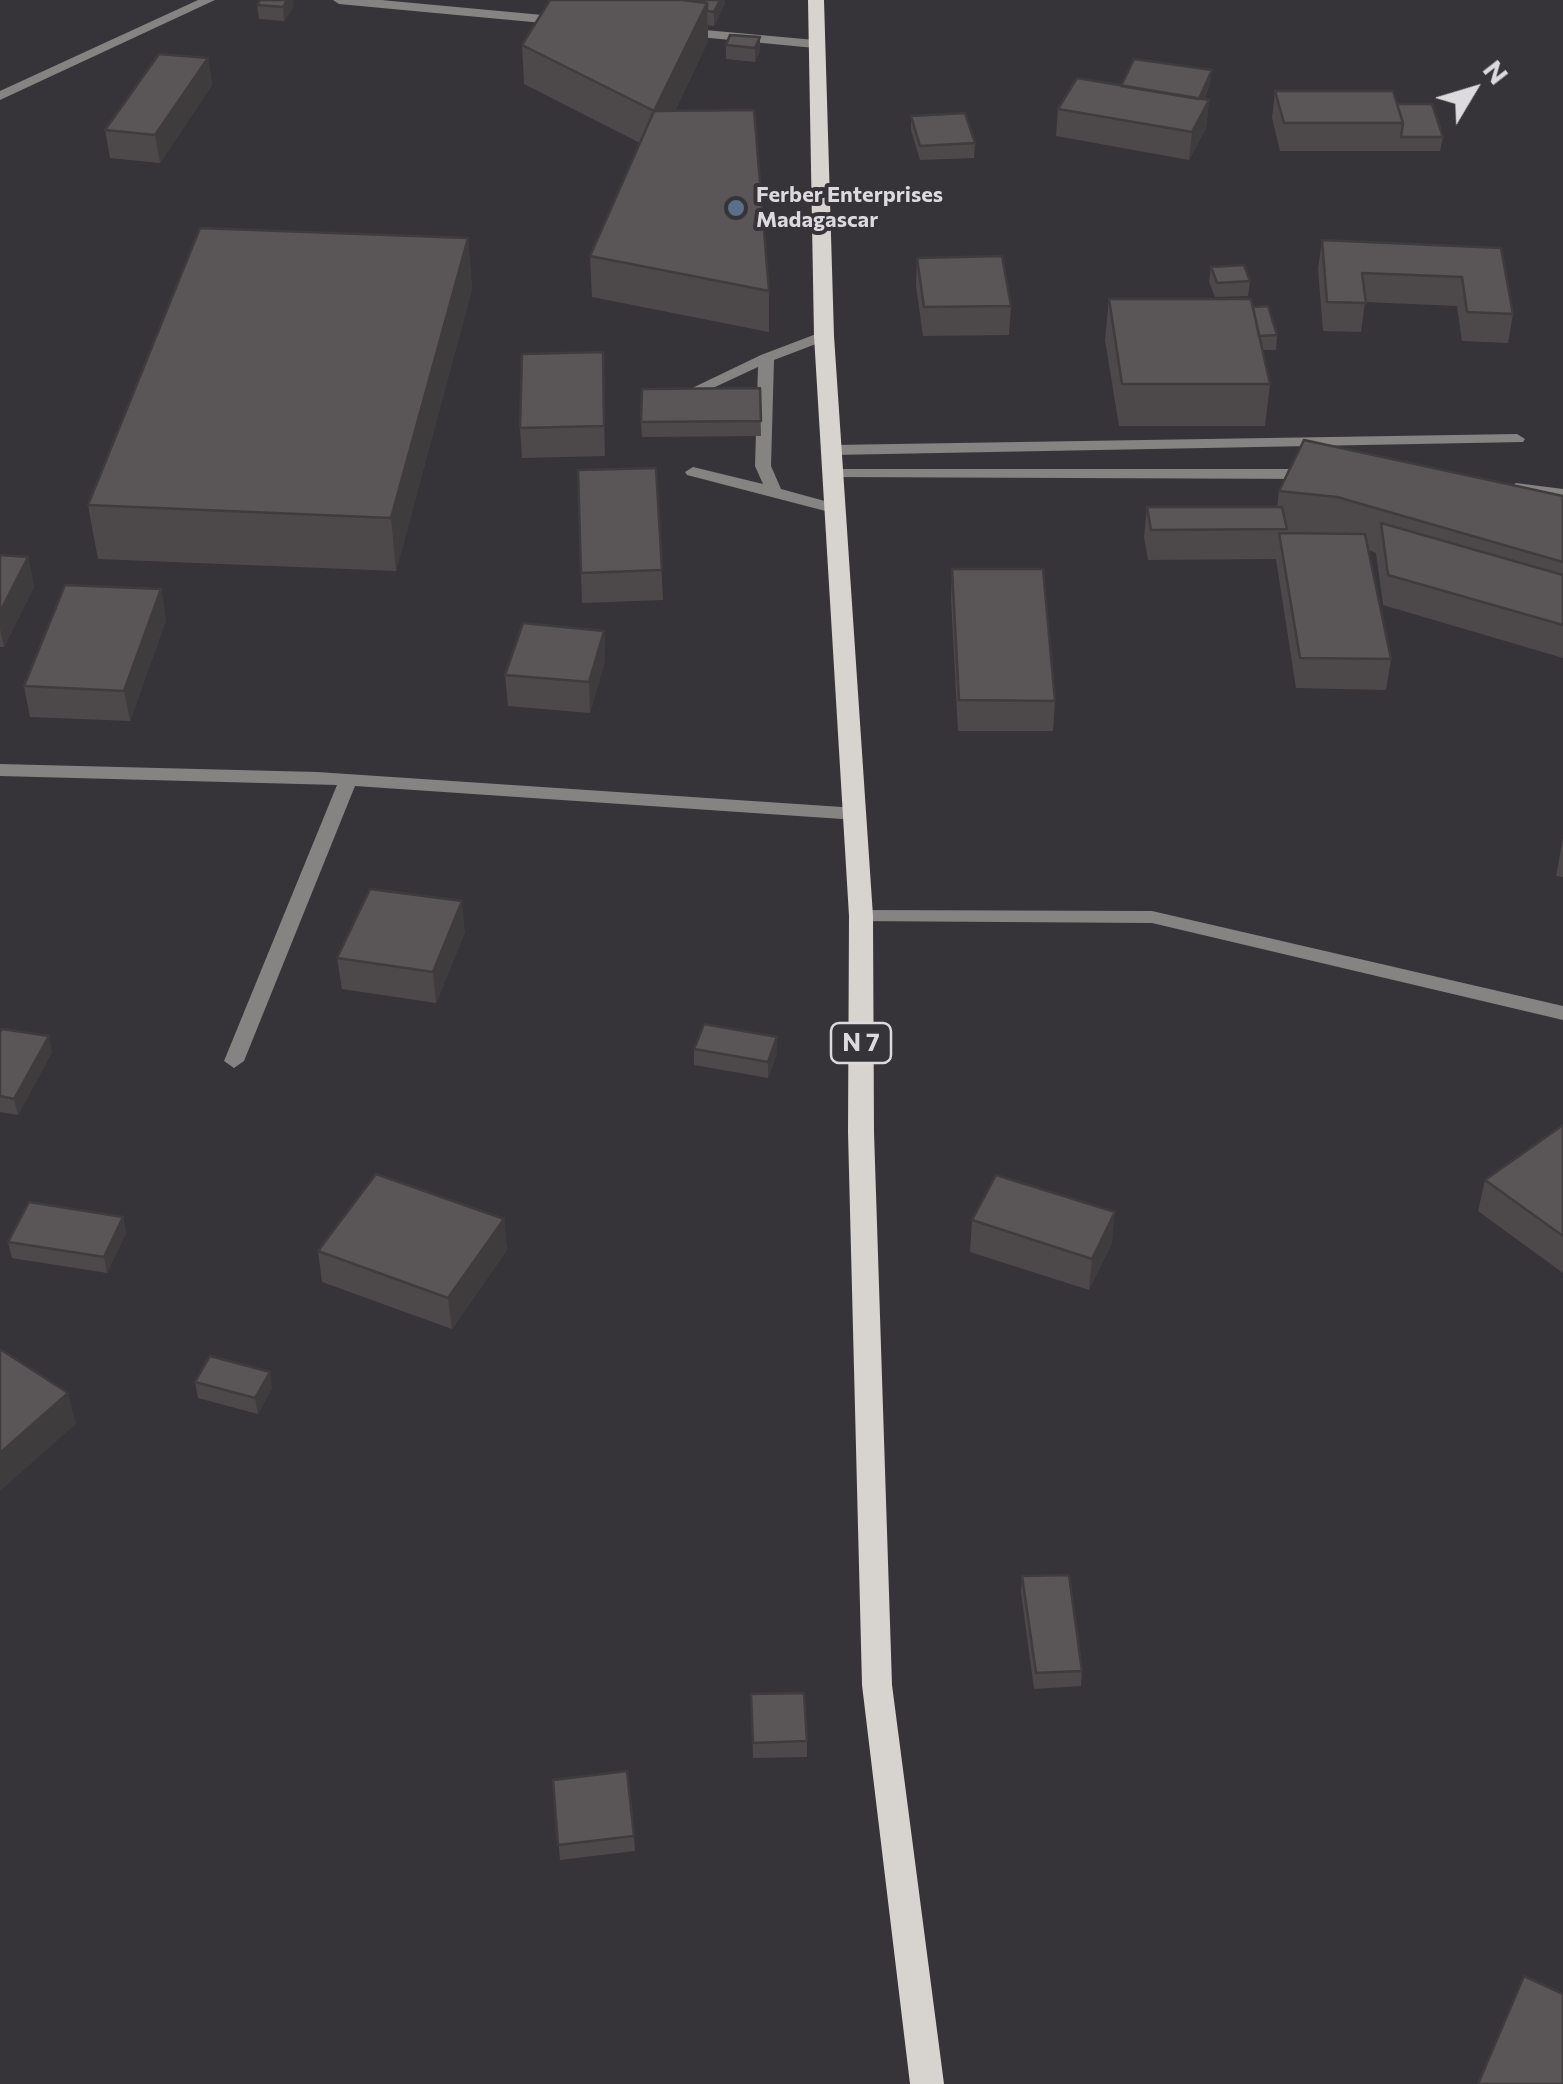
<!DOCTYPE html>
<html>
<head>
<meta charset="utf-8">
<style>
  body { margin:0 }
  #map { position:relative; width:1563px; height:2084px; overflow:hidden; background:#363438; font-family:Commissioner,sans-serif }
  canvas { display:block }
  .north { position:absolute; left:1423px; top:40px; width:100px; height:100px; -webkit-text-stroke:8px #363438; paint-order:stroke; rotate:52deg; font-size:28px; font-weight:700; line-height:40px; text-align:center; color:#dcdadd }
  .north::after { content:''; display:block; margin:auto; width:35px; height:45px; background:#dcdadd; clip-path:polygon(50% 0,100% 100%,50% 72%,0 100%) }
</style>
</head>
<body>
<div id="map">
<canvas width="1563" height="2084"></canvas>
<div class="north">N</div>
</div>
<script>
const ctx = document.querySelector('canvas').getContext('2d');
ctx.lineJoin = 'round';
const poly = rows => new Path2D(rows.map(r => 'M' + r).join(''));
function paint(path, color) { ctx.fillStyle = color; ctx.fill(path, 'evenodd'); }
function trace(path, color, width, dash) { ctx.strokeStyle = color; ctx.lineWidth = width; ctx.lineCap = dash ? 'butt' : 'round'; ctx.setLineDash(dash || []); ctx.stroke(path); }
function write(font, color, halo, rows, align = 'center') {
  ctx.font = font + ' Commissioner,sans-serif'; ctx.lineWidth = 8; ctx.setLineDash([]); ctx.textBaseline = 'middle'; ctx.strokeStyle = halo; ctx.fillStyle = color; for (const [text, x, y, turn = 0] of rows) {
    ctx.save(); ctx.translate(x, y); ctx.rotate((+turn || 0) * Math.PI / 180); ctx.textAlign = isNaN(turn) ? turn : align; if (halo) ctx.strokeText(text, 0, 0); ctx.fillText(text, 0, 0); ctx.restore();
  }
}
paint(poly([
  [198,0,215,0,0,100,0,91,198,0],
  [333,0,381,0,564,17,571,21,564,25,339,4,333,0],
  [683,28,815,40,822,44,815,48,678,35,676,32,683,28],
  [824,331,832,336,829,339,774,360,771,466,781,489,843,506,843,512,837,514,687,475,685,472,693,467,763,484,755,466,758,367,700,394,694,396,686,391,761,355,824,331],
  [1517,434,1525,439,1523,442,833,455,825,450,833,445,1517,434],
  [835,469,1313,469,1321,474,1313,479,829,477,829,471,835,469],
  [1516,483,1563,489,1563,499,1510,491,1508,488,1516,483],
  [0,764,317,772,857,808,866,814,857,820,355,786,244,1061,234,1068,224,1061,337,785,0,776,0,764]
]), '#868482');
paint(poly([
  [861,910,1152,911,1563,1006,1563,1020,1152,923,854,921,851,916,854,911,861,910]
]), '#868482');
paint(poly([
  [808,0,824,0,834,336,873,916,874,1132,892,1685,944,2084,910,2084,862,1685,848,1132,849,916,814,336,808,0]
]), '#d7d3cf');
paint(poly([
  [725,3,714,26,708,25,708,41,675,111,769,291,769,332,592,297,590,256,640,143,524,84,522,45],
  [257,5,294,6,284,21,259,19],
  [760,37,760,51,755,62,726,59,726,45],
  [208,58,212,85,160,163,110,158,105,130],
  [1210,84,1204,100,1209,100,1206,128,1189,160,1056,136,1058,109,1121,86],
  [1275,91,1397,104,1443,137,1440,151,1280,151,1272,118],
  [911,116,975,143,974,158,920,160,911,130],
  [468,238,472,289,396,571,98,559,88,505],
  [1322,240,1501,248,1513,314,1508,343,1462,341,1457,306,1365,302,1361,332,1323,331,1318,269],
  [917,258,1011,306,1009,335,923,336,916,286],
  [1211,267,1250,281,1248,296,1215,297,1209,282],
  [1109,299,1253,306,1277,335,1276,350,1263,350,1270,384,1265,426,1119,426,1105,340],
  [603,352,605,456,522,458,520,428],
  [760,388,761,436,642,437,641,422],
  [656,468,663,600,582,603,581,573],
  [1279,491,1563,496,1563,658,1383,605,1376,553,1369,550,1391,659,1386,690,1296,688,1276,559,1148,560,1144,537,1147,507,1277,507],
  [0,555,28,557,34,587,4,647,0,647],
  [952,569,1055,701,1053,731,958,731,951,599],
  [161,589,166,620,130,721,30,717,24,686],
  [604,631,605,661,590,713,508,706,505,675],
  [1563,838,1563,877,1556,876],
  [465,932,436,1003,342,989,337,958],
  [0,1032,52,1052,18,1115,0,1112],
  [777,1037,777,1053,768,1078,694,1065,694,1049],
  [1563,1125,1563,1273,1478,1211,1485,1180],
  [123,1217,126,1233,107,1273,12,1258,8,1242],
  [504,1219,507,1250,452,1329,322,1282,318,1251],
  [972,1220,1112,1243,1089,1290,970,1252],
  [195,1382,272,1388,258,1414,198,1398],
  [1022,1576,1082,1671,1081,1686,1034,1689,1021,1592],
  [751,1694,807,1741,807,1757,753,1758],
  [553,1780,634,1836,635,1851,560,1860]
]), '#4d494b');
paint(poly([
  [287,0,293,0,294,6,284,21,283,7],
  [720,0,725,0,725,3,714,26,714,12],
  [707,3,708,41,656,151,654,111],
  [760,37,760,51,755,62,755,48],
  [208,58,212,85,160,163,155,135],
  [1212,70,1210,84,1198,114,1199,99],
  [1209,100,1206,128,1189,160,1192,132],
  [468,238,472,289,396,571,391,518],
  [603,352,604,382,605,456,604,426],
  [28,557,34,587,4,647,0,629,0,612],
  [161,589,166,620,130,721,124,691],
  [604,631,605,661,590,713,589,682],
  [462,901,465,932,436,1003,433,972],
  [49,1036,52,1052,18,1115,14,1099],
  [777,1037,777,1053,768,1078,768,1062],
  [1115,1212,1112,1243,1089,1290,1092,1259],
  [123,1217,126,1233,107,1273,104,1257],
  [504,1219,507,1250,452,1329,448,1298],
  [270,1372,272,1388,258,1414,255,1398],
  [68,1393,76,1424,0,1491,0,1453]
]), '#3f3c3d');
const building = poly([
  [260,0,287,0,283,7,257,5,260,0],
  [550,0,682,0,707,3,654,111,522,45,550,0],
  [682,0,720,0,714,12,707,11,707,3,682,0],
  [730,35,760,37,755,48,726,45,730,35],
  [159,54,208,58,155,135,105,130,159,54],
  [1134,59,1212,70,1199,99,1121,86,1134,59],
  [1077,78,1209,100,1192,132,1058,109,1077,78],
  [1275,91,1393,91,1403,123,1284,123,1275,91],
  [1397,104,1432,104,1443,137,1401,137,1403,123,1397,104],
  [754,110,769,291,590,256,654,111,754,110],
  [965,113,975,143,920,146,911,116,965,113],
  [200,228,468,238,391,518,88,505,200,228],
  [1322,240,1501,248,1513,314,1467,312,1462,277,1362,273,1366,303,1327,302,1322,240],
  [1002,256,1011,306,924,307,917,258,1002,256],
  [1244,265,1250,281,1217,283,1211,267,1244,265],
  [1109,299,1251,299,1270,384,1122,384,1109,299],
  [1268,306,1277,335,1259,336,1253,307,1268,306],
  [603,352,604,426,520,428,522,354,603,352],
  [760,388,761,421,641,422,642,389,760,388],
  [1304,440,1563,496,1563,562,1337,497,1279,491,1304,440],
  [656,468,662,570,581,573,578,470,656,468],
  [1147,507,1282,507,1287,529,1151,530,1147,507],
  [1381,523,1563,575,1563,625,1388,575,1381,523],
  [1279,533,1365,534,1391,659,1300,658,1279,533],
  [0,555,28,557,0,612,0,555],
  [952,569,1043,569,1055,701,959,700,952,569],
  [65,585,161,589,124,691,24,686,65,585],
  [523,623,604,631,589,682,505,675,523,623],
  [370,889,462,901,433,972,337,958,370,889],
  [704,1024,777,1037,768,1062,694,1049,704,1024],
  [2,1029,49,1036,14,1099,0,1096,0,1032,2,1029],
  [1563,1125,1563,1236,1485,1180,1563,1125],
  [376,1174,504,1219,448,1298,318,1251,376,1174],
  [996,1175,1115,1212,1092,1259,972,1220,996,1175],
  [29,1202,123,1217,104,1257,8,1242,29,1202],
  [0,1349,68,1393,0,1453,0,1349],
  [210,1356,270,1372,255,1398,195,1382,210,1356],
  [1069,1575,1082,1671,1036,1673,1022,1576,1069,1575],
  [804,1693,807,1741,753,1743,751,1694,804,1693],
  [627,1771,634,1836,558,1845,553,1780,627,1771],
  [1524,1976,1563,1994,1563,2084,1478,2084,1524,1976]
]);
paint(building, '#5a5557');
trace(building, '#3f3c3d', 2.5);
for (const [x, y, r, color] of [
  [736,208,10,"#5c6f8a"]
]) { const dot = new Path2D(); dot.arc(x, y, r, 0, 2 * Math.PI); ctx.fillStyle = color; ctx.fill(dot); trace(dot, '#363438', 4); }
write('bold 22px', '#dcdadd', '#363438', [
  ["Ferber Enterprises",756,195],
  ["Madagascar",756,220]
], 'left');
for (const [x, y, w] of [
  [861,1043,60]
]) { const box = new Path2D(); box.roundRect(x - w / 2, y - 20, w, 40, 8); ctx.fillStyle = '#363438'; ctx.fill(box); trace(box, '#dcdadd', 2.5); }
write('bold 25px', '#dcdadd', null, [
  ["N 7",861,1043]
]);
</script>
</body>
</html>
